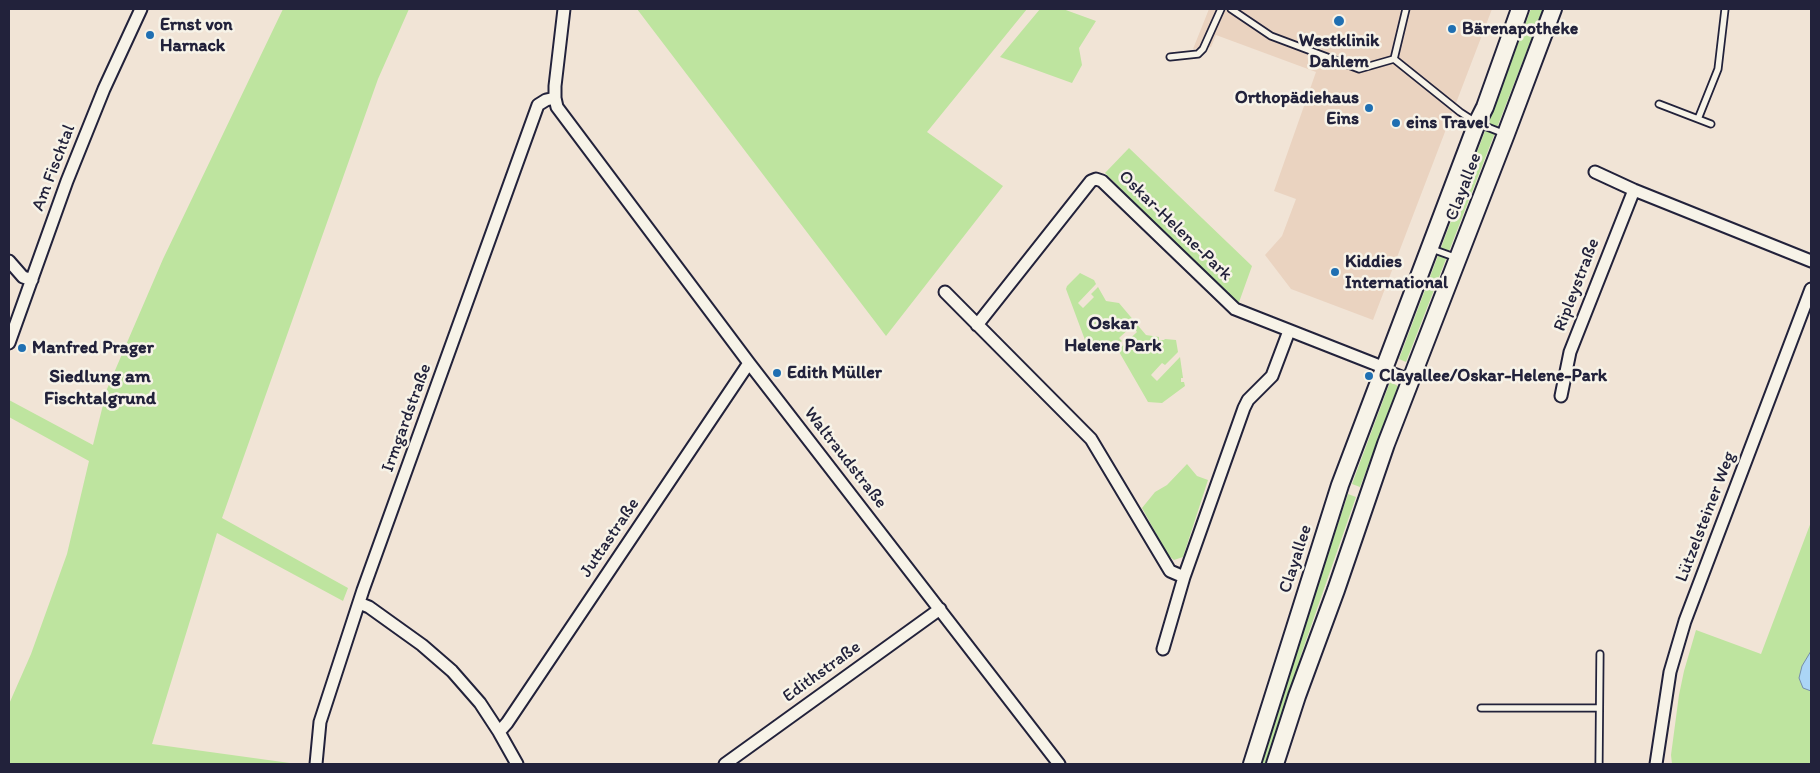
<!DOCTYPE html>
<html>
<head>
<meta charset="utf-8">
<style>
  body { margin:0 }
  #map { position:relative; width:1820px; height:773px; overflow:hidden; background:#f1e4d6; font-family:Itim,sans-serif }
  canvas { display:block }
  .frame { position:absolute; inset:0; border:10px solid #22223b; pointer-events:none }
</style>
</head>
<body>
<div id="map">
<canvas width="1820" height="773"></canvas>
<div class="frame"></div>
</div>
<script>
const ctx = document.querySelector('canvas').getContext('2d');
ctx.lineJoin = 'round';
function paint(path, color) { ctx.fillStyle = color; ctx.fill(path, 'evenodd'); }
const poly = rows => new Path2D(rows.map(r => 'M' + r).join(''));
function trace(path, color, width, dash) { ctx.strokeStyle = color; ctx.lineWidth = width; ctx.lineCap = dash ? 'butt' : 'round'; ctx.setLineDash(dash || []); ctx.stroke(path); }
function write(font, color, halo, rows, align = 'center') {
  ctx.font = font + ' Itim,sans-serif'; ctx.lineWidth = 5; ctx.setLineDash([]); ctx.textBaseline = 'middle'; ctx.strokeStyle = halo; ctx.fillStyle = color; for (const [text, x, y, turn = 0] of rows) {
    ctx.save(); ctx.translate(x, y); ctx.rotate((+turn || 0) * Math.PI / 180); ctx.textAlign = isNaN(turn) ? turn : align; if (halo) ctx.strokeText(text, 0, 0); ctx.fillText(text, 0, 0); ctx.restore();
  }
}
paint(poly([
  [1209,9,1492,9,1373,320,1291,289,1265,255,1282,236,1296,199,1274,191,1316,72,1216,35,1211,47,1193,49]
]), '#ead3c0');
paint(poly([
  [283,9,409,9,378,79,222,518,348,588,343,601,217,533,152,744,297,764,9,764,9,704,31,654,67,554,89,461,9,417,9,400,93,445,107,389,163,259],
  [637,9,1027,9,927,132,1003,186,886,336],
  [1040,9,1063,9,1096,21,1079,48,1082,65,1072,83,1000,57],
  [1531,9,1543,9,1406,362,1399,359],
  [1129,148,1252,266,1238,305,1105,173],
  [1080,273,1094,280,1096,284,1078,303,1083,308,1094,297,1091,294,1098,287,1106,301,1119,303,1146,335,1159,337,1159,340,1164,340,1165,339,1176,340,1178,352,1165,365,1162,363,1151,375,1157,381,1180,357,1183,378,1181,378,1181,382,1184,382,1185,386,1162,403,1148,402,1118,350,1137,332,1132,326,1119,338,1122,341,1116,346,1085,340,1066,289,1067,286],
  [1390,382,1398,386,1360,487,1352,484],
  [1187,464,1197,476,1208,480,1183,557,1174,560,1168,555,1142,508,1155,492,1167,485],
  [1348,494,1356,497,1302,652,1268,764,1259,764,1295,652],
  [1811,522,1811,764,1672,764,1671,755,1679,695,1684,671,1696,630,1761,654]
]), '#bee49f');
const water = poly([
  [1811,651,1811,691,1803,688,1799,678,1802,666,1811,651]
]);
paint(water, '#abd5f6');
trace(water, '#748dab', 1);
const lane = poly([
  [1231,9,1271,36,1359,69,1394,59,1460,112,1477,123,1505,134],
  [1170,57,1198,54,1203,49,1221,9],
  [1394,59,1406,9],
  [1659,104,1711,124],
  [1698,119,1718,69,1725,9],
  [1432,249,1457,258],
  [1386,368,1410,377],
  [1481,708,1599,708],
  [1599,764,1600,654]
]);
const street = poly([
  [564,9,555,86,555,98,557,107,749,363,1059,764],
  [1595,172,1634,190,1811,261],
  [9,261,23,277,32,280],
  [945,292,1091,439,1170,571,1184,577],
  [977,325,1091,181,1096,179,1102,181,1235,309,1385,368],
  [9,343,67,181,104,89,141,9],
  [1561,396,1570,352,1634,190],
  [359,603,369,607,422,645,452,671,480,703,499,732,517,764],
  [1163,649,1184,577,1244,408,1248,400,1272,376,1289,331],
  [499,732,507,723,749,363],
  [316,764,320,722,363,590,538,105,546,100,555,98],
  [725,764,940,609],
  [1656,764,1670,672,1685,621,1811,289]
]);
const secondary = poly([
  [1252,764,1340,485,1477,123,1485,107,1520,9],
  [1275,764,1297,696,1336,590,1386,444,1506,134,1553,9]
]);
trace(lane, '#22223b', 9);
trace(street, '#22223b', 15);
trace(secondary, '#22223b', 20);
trace(lane, '#f7f3e8', 5.5);
trace(street, '#f7f3e8', 11);
trace(secondary, '#f7f3e8', 16);
for (const [x, y, r, color] of [
  [1339,21,6,"#1f6fb2"],
  [1452,29,5,"#1f6fb2"],
  [150,35,5,"#1f6fb2"],
  [1369,108,5,"#1f6fb2"],
  [1396,123,5,"#1f6fb2"],
  [1335,272,5,"#1f6fb2"],
  [22,348,5,"#1f6fb2"],
  [777,373,5,"#1f6fb2"],
  [1369,376,5,"#1f6fb2"]
]) { const dot = new Path2D(); dot.arc(x, y, r, 0, 2 * Math.PI); ctx.fillStyle = color; ctx.fill(dot); trace(dot, '#f7f3e8', 2); }
write('bold 18px', '#22223b', '#f7f3e8', [
  ["Ernst von",160,25],
  ["Harnack",160,46],
  ["Bärenapotheke",1462,29],
  ["Westklinik",1339,41,"center"],
  ["Dahlem",1339,62,"center"],
  ["Orthopädiehaus",1359,98,"right"],
  ["Eins",1359,119,"right"],
  ["eins Travel",1406,123],
  ["Kiddies",1345,262],
  ["International",1345,283],
  ["Manfred Prager",32,348],
  ["Edith Müller",787,373],
  ["Clayallee/Oskar-Helene-Park",1379,376]
], 'left');
write('18px', '#22223b', '#f7f3e8', [
  ["Am Fischtal",54,168,-69],
  ["Clayallee",1464,187,-69],
  ["Oskar-Helene-Park",1175,226,44],
  ["Ripleystraße",1577,285,-69],
  ["Irmgardstraße",407,418,-70],
  ["Waltraudstraße",845,458,52],
  ["Lützelsteiner Weg",1706,517,-69],
  ["Juttastraße",610,538,-56],
  ["Clayallee",1296,559,-72],
  ["Edithstraße",822,672,-36]
]);
write('bold 19px', '#22223b', '#f7f3e8', [
  ["Oskar",1113,324],
  ["Helene Park",1113,346],
  ["Siedlung am",100,377],
  ["Fischtalgrund",100,399]
]);
</script>
</body>
</html>
